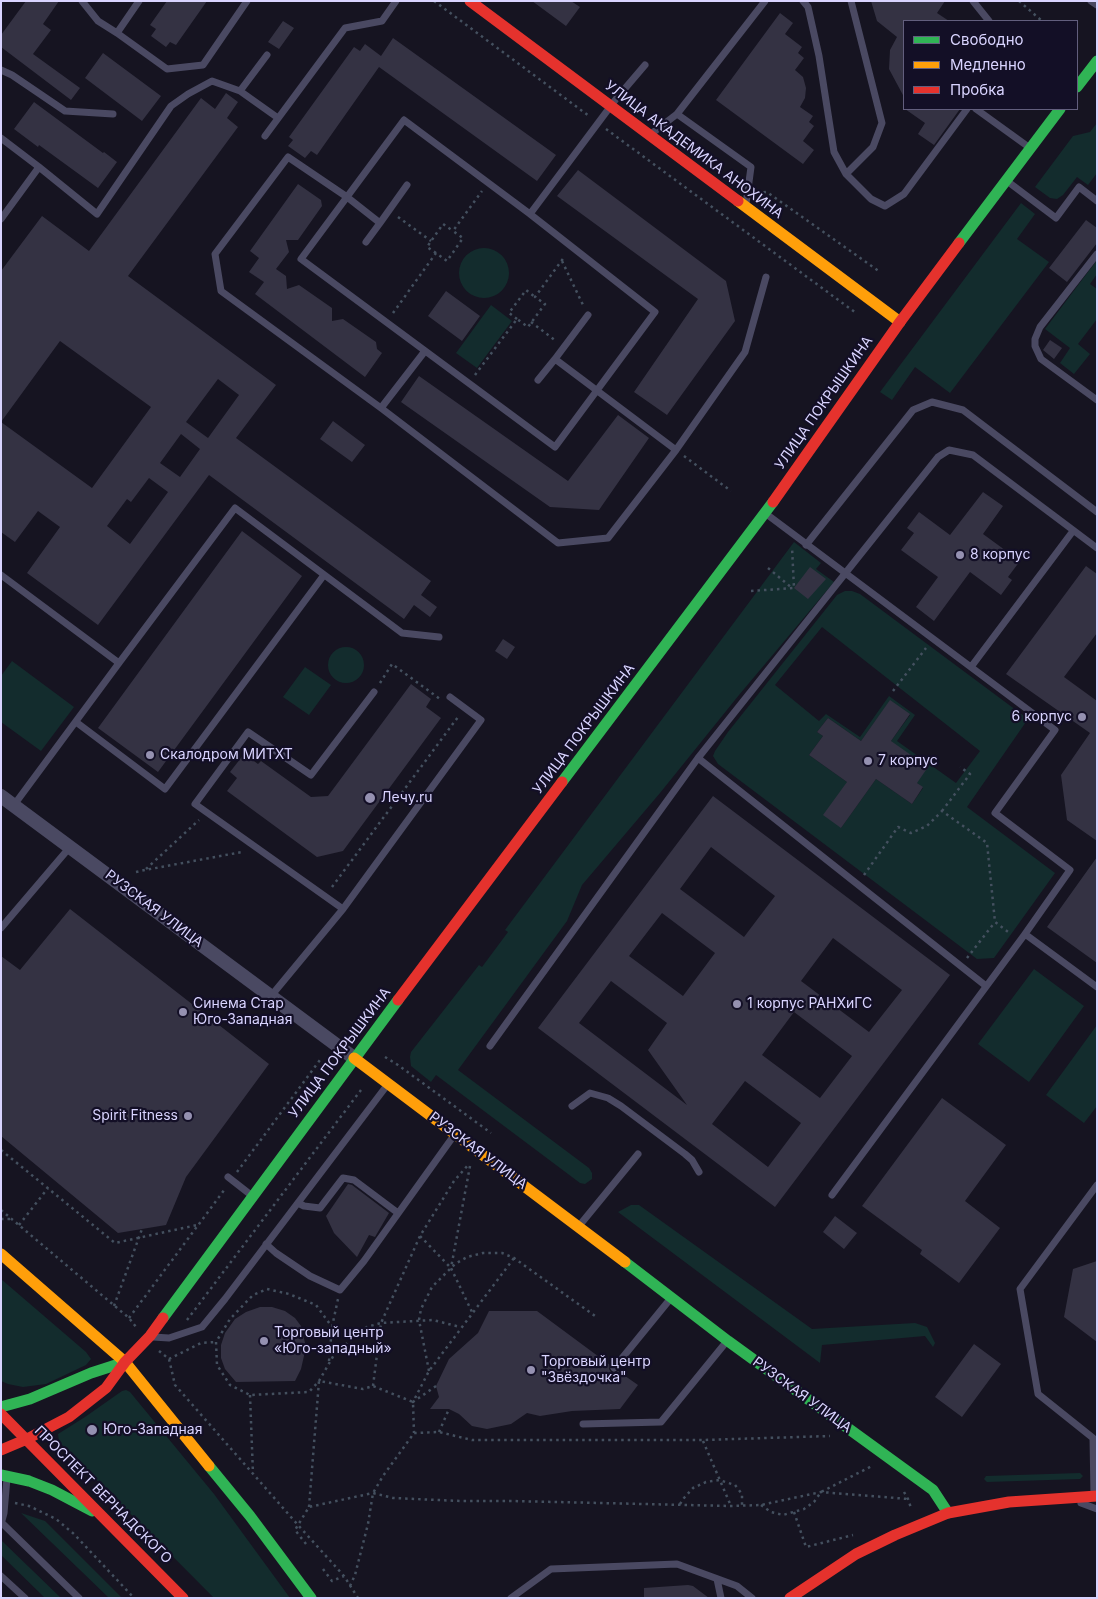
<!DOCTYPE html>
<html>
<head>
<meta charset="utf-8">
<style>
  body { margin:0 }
  #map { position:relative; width:1098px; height:1599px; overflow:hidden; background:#161421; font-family:Inter,sans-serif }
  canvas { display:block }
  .frame { position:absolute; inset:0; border:2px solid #d9d4ff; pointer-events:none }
  .legend { position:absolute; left:903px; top:20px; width:175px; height:90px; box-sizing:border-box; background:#130f26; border:1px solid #625e7d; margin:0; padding:6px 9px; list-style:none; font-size:15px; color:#d9d4ff }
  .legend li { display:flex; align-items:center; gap:10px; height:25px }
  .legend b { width:25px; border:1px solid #625e7d }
</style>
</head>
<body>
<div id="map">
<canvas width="1098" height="1599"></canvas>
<div class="frame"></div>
<ul class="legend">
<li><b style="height:6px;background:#30b455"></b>Свободно</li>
<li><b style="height:6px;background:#ff9f0a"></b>Медленно</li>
<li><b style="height:6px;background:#e5322d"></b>Пробка</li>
</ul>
</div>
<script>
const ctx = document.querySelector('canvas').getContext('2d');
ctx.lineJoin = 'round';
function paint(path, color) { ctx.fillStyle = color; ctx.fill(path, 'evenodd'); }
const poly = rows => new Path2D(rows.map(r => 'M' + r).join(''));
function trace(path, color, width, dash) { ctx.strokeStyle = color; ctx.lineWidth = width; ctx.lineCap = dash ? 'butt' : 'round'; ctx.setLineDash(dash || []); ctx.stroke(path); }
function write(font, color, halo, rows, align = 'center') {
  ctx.font = font + ' Inter,sans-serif'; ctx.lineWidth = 4.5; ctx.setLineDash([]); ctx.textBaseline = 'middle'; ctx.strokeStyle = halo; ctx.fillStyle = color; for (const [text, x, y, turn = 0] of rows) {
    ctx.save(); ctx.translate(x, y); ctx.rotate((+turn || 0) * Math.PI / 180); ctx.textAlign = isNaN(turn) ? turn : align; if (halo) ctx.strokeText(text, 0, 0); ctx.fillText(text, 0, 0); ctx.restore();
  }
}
paint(poly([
  [1097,123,1097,173,1088,185,1077,177,1063,195,1057,199,1050,198,1035,187,1073,136,1090,132],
  [1021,203,1035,214,1017,239,1049,262,950,393,915,367,892,400,880,392],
  '459 273a25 25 0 1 1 50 0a25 25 0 1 1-50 0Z',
  [1097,260,1097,274,1090,284,1097,289,1097,319,1078,344,1090,354,1074,374,1060,363,1070,348,1045,329],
  [491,305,512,321,477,368,456,353],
  [794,542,821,563,816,569,834,582,739,695,660,793,582,885,567,921,458,1070,589,1168,592,1173,592,1179,585,1184,580,1183,436,1075,431,1082,411,1066,410,1057,411,1052,479,965,482,967,508,932,505,930],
  [845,591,852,591,860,594,1028,719,967,807,1055,873,994,958,977,959,718,764,713,756,715,751,728,732,837,595],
  [822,627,980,751,956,783,897,741,915,715,889,696,860,737,826,714,819,721,775,685],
  [890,701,910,715,891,741,917,783,923,788,912,804,876,779,841,828,847,782,809,755,823,736,817,732,828,718,861,741],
  '328 665a18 18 0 1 1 36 0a18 18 0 1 1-36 0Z',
  [12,661,74,707,41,751,1,722,1,676],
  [305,667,331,685,309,715,283,697],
  [1034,969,1084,1006,1029,1082,978,1044],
  [1097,1025,1097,1106,1084,1123,1046,1095],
  [631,1205,639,1205,812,1329,915,1323,927,1327,935,1343,933,1347,925,1336,822,1345,820,1363,618,1212],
  [1,1279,86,1352,91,1359,86,1365,46,1384,23,1387,8,1384,1,1381],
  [126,1390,130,1392,214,1494,290,1598,214,1598,59,1442,58,1434,85,1417,122,1391],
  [1080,1473,1083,1476,1080,1479,987,1482,984,1479,986,1476],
  [21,1513,45,1521,122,1598,109,1598],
  [2,1541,61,1598,45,1598,1,1555]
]), '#132c2d');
paint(poly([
  [26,1,59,1,43,24,51,30,33,54,80,88,71,100,1,47,1,35],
  [167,1,207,1,176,45,170,42,166,47,151,36,156,29,150,25],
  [532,1,571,1,580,7,566,26],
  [871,1,945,1,937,13,949,21,904,21,904,97,889,69,890,50,897,37,877,21],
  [780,13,793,23,785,34,802,47,798,53,804,58,795,70,803,77,806,88,805,98,800,107,813,116,809,122,814,126,803,141,814,150,803,164,716,100],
  [283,21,294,28,279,49,268,42],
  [393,38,556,155,537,181,379,67,317,155,311,151,305,158,288,146,293,140,289,137,354,47,360,51,365,44,381,56],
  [103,53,161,96,142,121,85,78],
  [226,93,238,102,227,118,238,127,128,276,276,385,236,438,431,581,421,595,437,607,430,617,414,605,404,619,209,475,98,625,27,573,60,527,38,511,15,542,1,532,1,422,92,488,151,407,60,341,1,422,1,271,42,216,89,251,201,98,215,109],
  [218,379,239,395,208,438,186,422],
  [181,434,200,449,180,477,160,463],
  [149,478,168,492,130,544,107,526,127,499,131,502],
  [34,102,103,153,104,152,117,162,98,188,39,145,38,147,14,129],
  [905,109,960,109,934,145,918,134,925,123],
  [578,170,726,281,735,321,667,415,634,392,698,299,557,196],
  [298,184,321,200,322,206,298,240,286,240,289,252,276,269,286,276,287,289,299,285,332,308,332,321,343,319,376,342,377,349,382,353,365,377,255,294,264,282,249,272,259,258,250,251],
  [1086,220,1097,228,1097,243,1067,282,1049,268],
  [446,291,480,316,462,341,428,316],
  [1050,340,1062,348,1054,359,1043,350],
  [419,376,568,481,618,415,649,438,599,510,550,507,401,402],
  [333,421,365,445,352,462,320,439],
  [983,492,1003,506,983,534,1020,561,1008,577,1012,580,1001,595,970,572,934,621,916,607,938,577,901,550,914,533,907,528,919,512,950,535],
  [242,531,302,576,158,772,98,728],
  [1086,566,1097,574,1097,633,1064,677,1097,701,1097,841,1067,820,1061,775,1090,733,1006,674],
  [810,567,826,579,808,599,794,588],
  [503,639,515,647,507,659,495,651],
  [411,684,431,699,426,707,441,718,343,851,317,857,227,791,237,778,230,772,244,754,258,764,261,761,311,797,328,796],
  [890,700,910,714,891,741,928,767,917,783,923,787,912,804,876,779,841,828,823,815,847,782,809,755,823,736,817,732,828,718,861,741],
  [713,796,950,975,775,1207,538,1028],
  [711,847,775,896,744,937,680,889],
  [662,913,715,953,683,996,629,956],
  [833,938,902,990,869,1032,801,981],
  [611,981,667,1023,648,1050,687,1105,579,1023],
  [794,1012,852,1056,820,1098,762,1055],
  [745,1081,801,1123,768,1167,712,1124],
  [1097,857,1097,963,1047,927],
  [70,909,269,1064,186,1177,166,1225,118,1233,1,1136,1,956,20,970],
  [942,1098,1006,1145,965,1201,1000,1228,959,1283,920,1254,922,1250,862,1206],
  [348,1184,352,1185,389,1213,375,1237,369,1235,357,1257,334,1233,326,1216],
  [835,1216,857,1233,844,1249,823,1232],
  [1097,1261,1097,1342,1064,1317,1073,1269],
  [260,1307,272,1307,285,1311,295,1318,301,1326,306,1347,301,1369,295,1381,236,1382,225,1369,221,1358,221,1345,225,1333,235,1319,246,1312],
  [489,1311,537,1311,610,1365,609,1369,611,1372,615,1373,618,1371,638,1385,620,1409,572,1411,540,1416,527,1413,511,1424,487,1429,472,1426,459,1414,449,1409,430,1409,439,1397,436,1386,449,1359,478,1333],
  [974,1344,1001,1364,962,1417,935,1397],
  [688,1585,693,1586,709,1598,644,1598,644,1588]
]), '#343243');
trace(poly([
  [434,1,589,116],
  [1019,1,1042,21],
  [606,129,856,313],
  [757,193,767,192,880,272],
  [398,217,431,241],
  [436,253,427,247,443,224,453,231],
  [562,261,583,305],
  [393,313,436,253,447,261,463,238,453,231,482,191],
  [517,319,509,313,526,290,535,297],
  [531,322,556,341],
  [475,375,517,319,528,327,545,304,535,297,565,256],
  [684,456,731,491],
  [768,568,792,588],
  [751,591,794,588,792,547],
  [380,683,392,664,440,699],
  [893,691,926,648],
  [942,811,970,774,960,767],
  [146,869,199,820],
  [136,872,145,870,242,852],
  [864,875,898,827,911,833,927,826,942,811,987,843,995,922,1011,934],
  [332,887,458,717],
  [967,958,995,922],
  [385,1057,398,1065,491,1133],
  [1,1150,115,1243,197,1225],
  [470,1166,451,1268,472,1312],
  [237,1172,320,1060],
  [1,1210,129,1318,136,1327],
  [1,1219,10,1219],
  [19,1225,48,1188],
  [420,1236,451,1268],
  [114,1306,142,1229],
  [129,1318,225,1189],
  [187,1320,361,1090],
  [332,1327,338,1299],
  [159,1351,169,1359,175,1385,298,1525,344,1576,358,1598],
  [169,1359,201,1343,216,1342],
  [329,1361,332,1327,316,1305,289,1294,267,1289,253,1295,230,1319,216,1342,217,1365,230,1385,250,1395,309,1392,319,1381,335,1353,367,1327,381,1323,433,1320,460,1327],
  [429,1371,419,1320,421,1309,432,1287,455,1264,467,1257,483,1253,502,1253,514,1258,595,1316],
  [373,1386,381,1323,420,1236,454,1181,469,1164],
  [436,1386,413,1402,429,1371,514,1258],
  [250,1395,253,1474],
  [439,1432,449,1409],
  [703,1441,731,1506],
  [904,1492,908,1499,911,1508,910,1509],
  [15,1503,29,1506,56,1519,74,1534,134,1598],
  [680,1504,684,1498,693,1488,706,1482,719,1480,735,1485,742,1494,742,1506],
  [761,1505,771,1512,783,1515,804,1509,814,1502,821,1492,872,1466],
  [309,1507,319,1381,363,1389,373,1386,413,1402,414,1433],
  [794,1512,806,1547,853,1535],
  [306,1544,295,1530,309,1507,373,1493,393,1498,460,1501,512,1501,731,1506,761,1505,821,1492,908,1499],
  [323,1569,332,1581,344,1576],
  [350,1586,355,1575,368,1524,373,1493,383,1476,414,1433,439,1432,472,1440,703,1440,830,1436]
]), '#44505f', 2.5, [2.5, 4]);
trace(poly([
  [82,1,98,21,117,33],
  [139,1,117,33,167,69,203,65,247,1],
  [803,1,808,7,819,56,834,152,846,174,871,199,885,206,904,194,967,109],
  [973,1,989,21],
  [1091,1,1097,5],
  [1,70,12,75,65,111,113,114],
  [240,91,267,55],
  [976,109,1030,148],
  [677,114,765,1],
  [404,120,530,214,655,312,555,447,301,259,404,120],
  [651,134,677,114,751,167,746,204],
  [265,136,345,28,382,21,396,1],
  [1,138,39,167,1,219],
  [39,167,97,214,171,106,188,94,212,81,240,91,278,118],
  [846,174,873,147,882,123,851,1],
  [1007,181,1056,218,1079,187,1097,201],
  [407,185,380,223,347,197,288,157,215,254,221,291,381,408,558,543,608,538,676,450,745,352,766,277],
  [530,214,616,99,645,65],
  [366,242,380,223],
  [1097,254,1040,327,1035,339,1035,346,1041,359,1097,400],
  [588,315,555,359,676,450],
  [538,380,555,359],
  [381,408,425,351],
  [765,513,1055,730,995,813,1070,870,1025,934,1097,987],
  [806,545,913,410,932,402,963,410,1097,512],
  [1,575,119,663,235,508,402,633,439,637],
  [971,667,1073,531],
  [76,722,165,789,324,575],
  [14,805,119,663],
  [343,909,195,804,248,732,311,775,374,692],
  [1,928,70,847],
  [986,986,698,758,938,457,949,450,973,455,1097,548],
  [271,996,343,909,481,720,450,697],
  [490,1046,698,758],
  [572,1106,590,1093,608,1098,621,1106,685,1154,692,1160,699,1172],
  [228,1177,251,1195],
  [832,1195,1025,934],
  [298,1203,304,1206,320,1208,343,1178,354,1180,398,1213],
  [579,1226,638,1154],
  [266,1244,276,1253,310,1276,340,1290,364,1261,455,1134],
  [153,1337,169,1338,202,1327,225,1299,388,1084],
  [614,1368,671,1298],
  [583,1424,661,1422,727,1341],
  [1094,1495,1093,1438,1038,1394,1020,1289,1097,1185],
  [1081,1503,1097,1509],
  [2,1523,79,1598],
  [1,1524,4,1513,7,1478],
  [1,1576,25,1598],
  [717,1579,721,1598],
  [511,1598,551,1569,677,1564,737,1586,752,1598]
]), '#4a4962', 7);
trace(poly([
  [1,796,354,1058]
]), '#4a4962', 14);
trace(poly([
  [1077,87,1097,61],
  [959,243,1060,109],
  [562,782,773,502],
  [625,1262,728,1341,933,1490,948,1513],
  [163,1318,398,1000],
  [1,1407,30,1399,91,1373,125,1362],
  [209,1466,250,1516,311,1598],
  [1,1475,29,1481,52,1490,92,1511]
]), '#30b455', 11);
trace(poly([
  [738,201,900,322],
  [354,1058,625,1262],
  [1,1254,125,1362,209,1466]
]), '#ff9f0a', 11);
trace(poly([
  [470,1,738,201],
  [773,502,900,322,959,243],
  [398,1000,562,782],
  [1,1414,183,1598],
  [1,1450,27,1439,69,1417,106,1388,125,1362,150,1336,163,1318],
  [790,1598,856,1554,895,1535,948,1513,1009,1502,1097,1496]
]), '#e5322d', 11);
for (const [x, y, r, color] of [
  [960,555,5,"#9591b1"],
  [1082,717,5,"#9591b1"],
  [150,755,5,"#9591b1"],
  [868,761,5,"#9591b1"],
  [370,798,6,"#9591b1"],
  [737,1004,5,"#9591b1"],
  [183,1012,5,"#9591b1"],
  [188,1116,5,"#9591b1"],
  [264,1341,5,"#9591b1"],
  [531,1370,5,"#9591b1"],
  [92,1430,6,"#9591b1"]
]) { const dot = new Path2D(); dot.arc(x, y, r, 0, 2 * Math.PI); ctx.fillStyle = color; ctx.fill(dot); trace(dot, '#130f26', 2); }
write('14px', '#d9d4ff', '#130f26', [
  ["УЛИЦА АКАДЕМИКА АНОХИНА",694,150,37],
  ["УЛИЦА ПОКРЫШКИНА",824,403,-55],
  ["УЛИЦА ПОКРЫШКИНА",584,729,-53],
  ["РУЗСКАЯ УЛИЦА",154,909,37],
  ["УЛИЦА ПОКРЫШКИНА",340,1053,-53],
  ["РУЗСКАЯ УЛИЦА",478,1151,37],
  ["РУЗСКАЯ УЛИЦА",802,1395,36],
  ["ПРОСПЕКТ ВЕРНАДСКОГО",103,1495,45]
]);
write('14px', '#d9d4ff', '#130f26', [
  ["8 корпус",970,555],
  ["6 корпус",1072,717,"right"],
  ["Скалодром МИТХТ",160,755],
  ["7 корпус",878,761],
  ["Лечу.ru",381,798],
  ["Синема Стар",193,1004],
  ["Юго-Западная",193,1020],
  ["1 корпус РАНХиГС",747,1004],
  ["Spirit Fitness",178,1116,"right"],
  ["Торговый центр",274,1333],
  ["«Юго-западный»",274,1349],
  ["Торговый центр",541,1362],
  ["\"Звёздочка\"",541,1378],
  ["Юго-Западная",103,1430]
], 'left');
</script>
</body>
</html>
